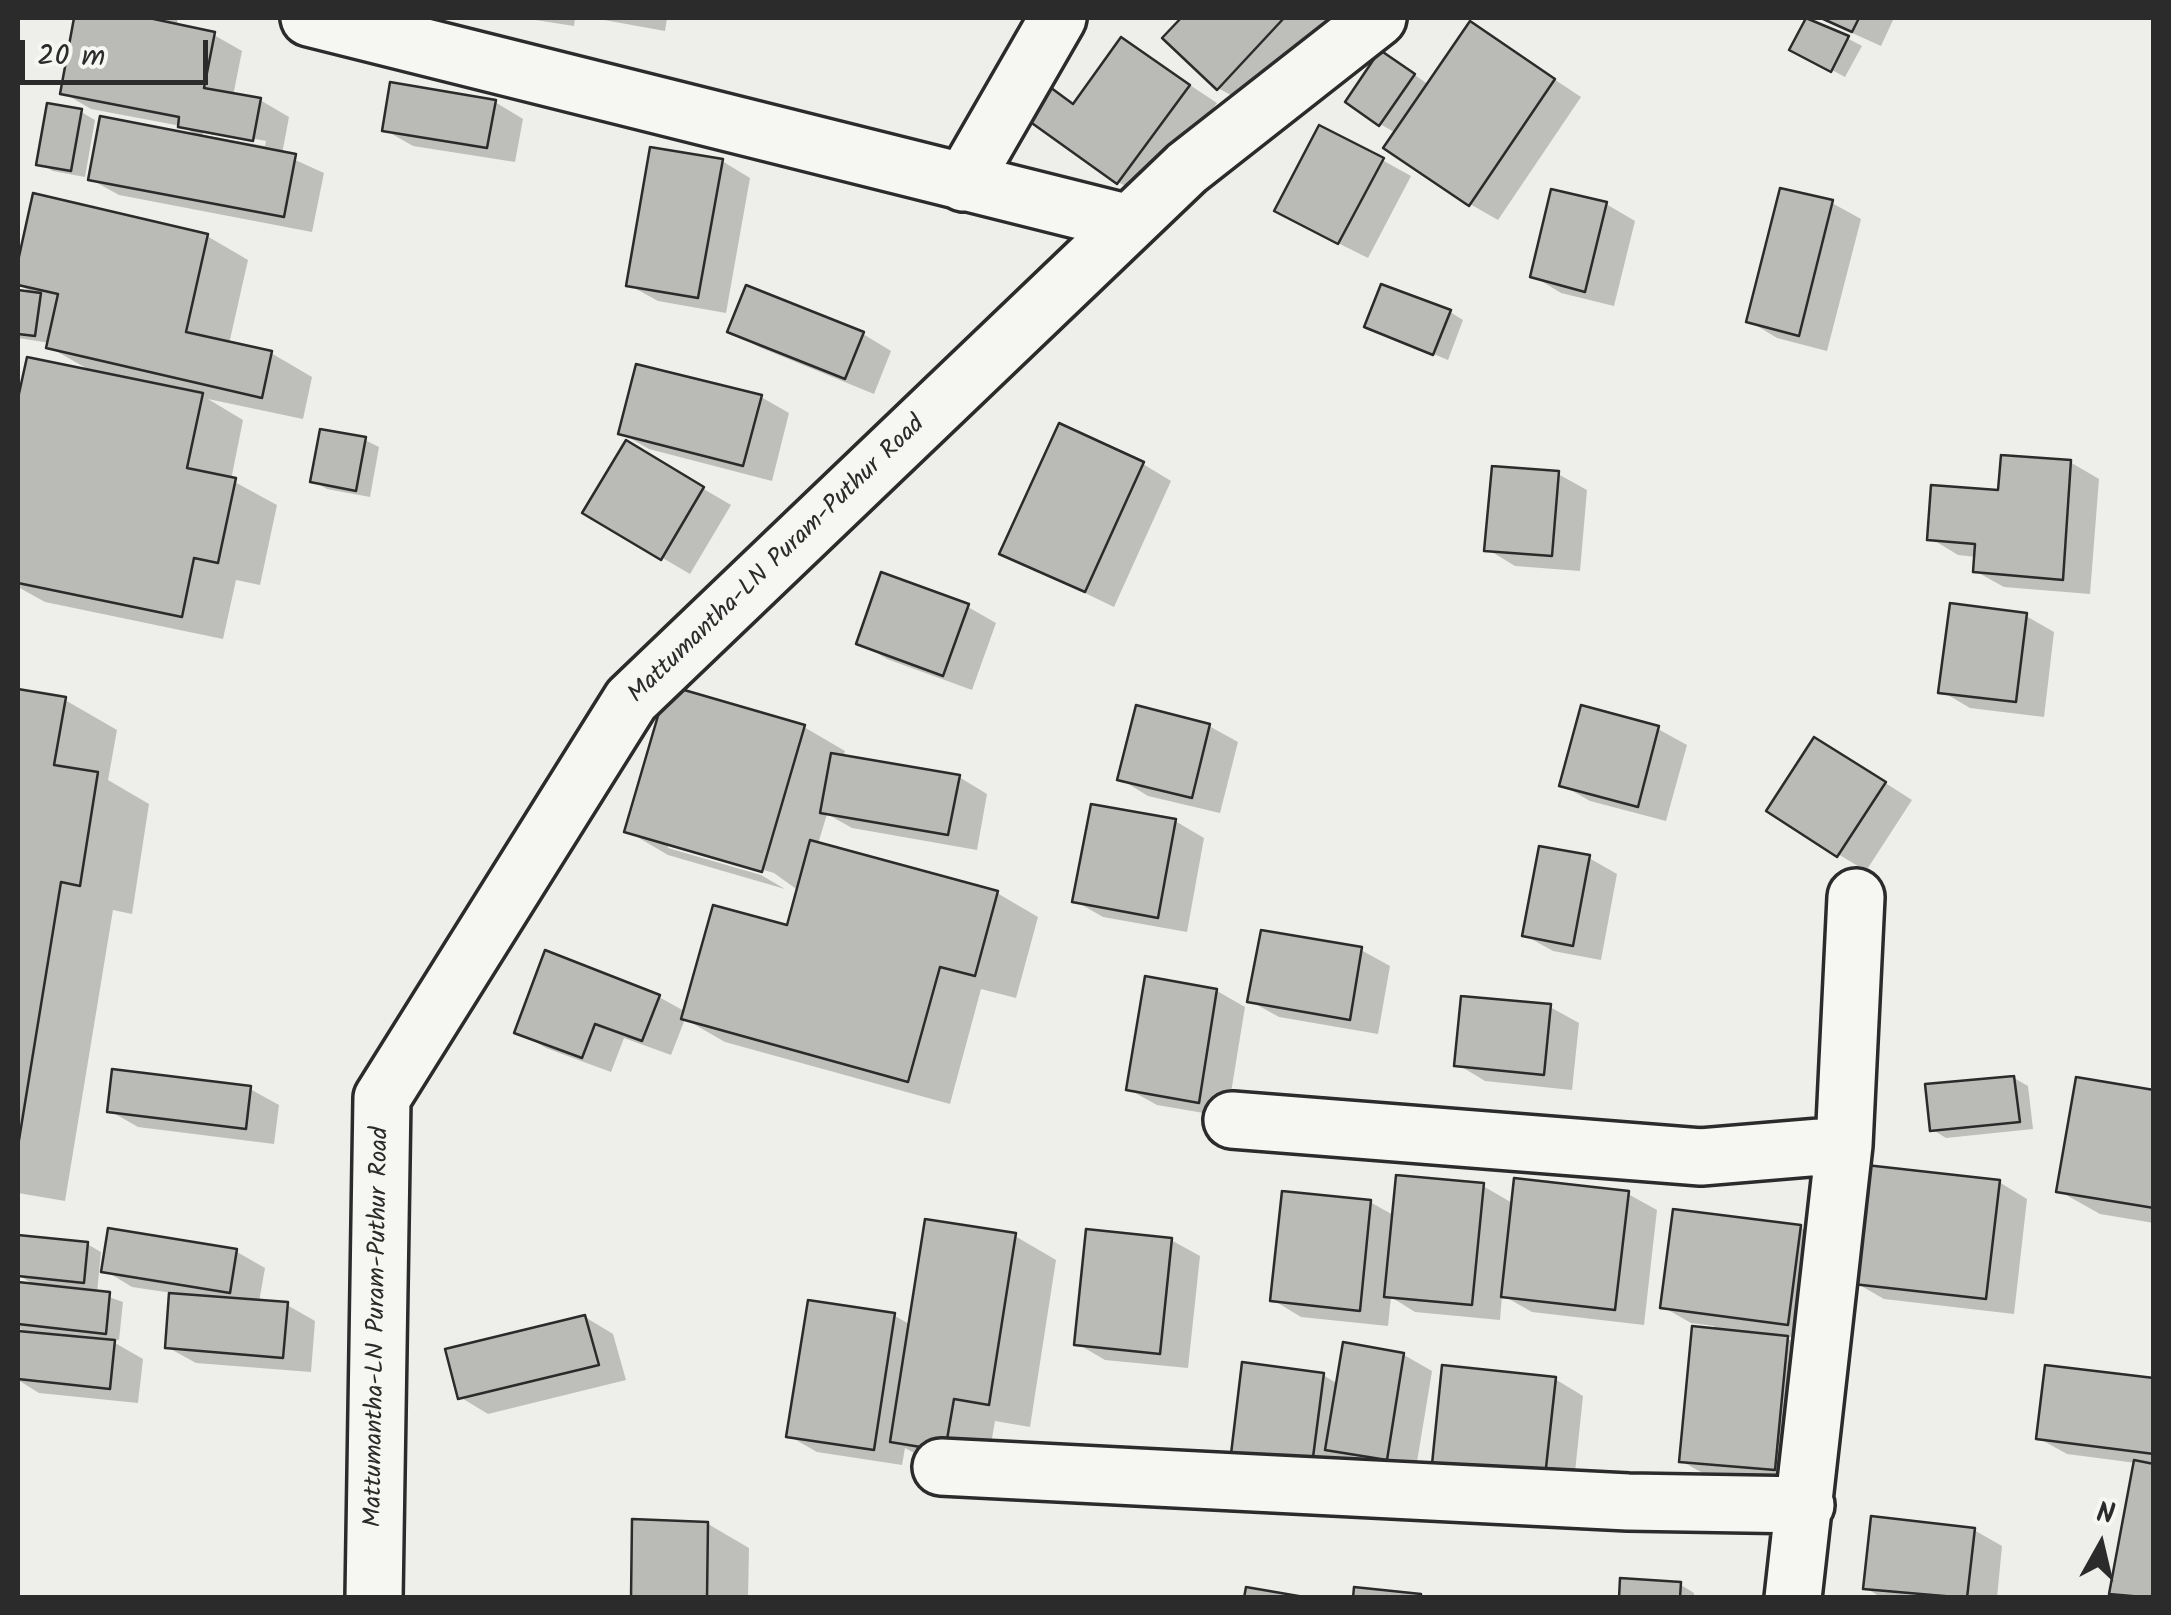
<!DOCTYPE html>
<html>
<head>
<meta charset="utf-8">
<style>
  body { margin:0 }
  #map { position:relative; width:2171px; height:1615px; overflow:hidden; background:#eeeeea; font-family:Kalam,sans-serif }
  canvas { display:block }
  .frame { position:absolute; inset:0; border:20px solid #2b2b2b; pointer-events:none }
  .north { position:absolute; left:2051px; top:1495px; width:100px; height:100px; -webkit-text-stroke:8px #f6f6f2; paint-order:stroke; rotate:8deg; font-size:28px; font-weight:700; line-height:40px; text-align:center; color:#2b2b2b }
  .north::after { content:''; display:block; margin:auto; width:35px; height:45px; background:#2b2b2b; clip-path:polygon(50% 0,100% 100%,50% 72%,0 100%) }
  .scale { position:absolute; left:20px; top:40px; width:188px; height:45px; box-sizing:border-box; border:5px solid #2b2b2b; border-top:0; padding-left:12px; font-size:30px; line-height:35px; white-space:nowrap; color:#2b2b2b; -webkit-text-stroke:8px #f6f6f2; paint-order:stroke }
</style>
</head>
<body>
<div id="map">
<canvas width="2171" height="1615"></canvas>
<div class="frame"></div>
<div class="north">N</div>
<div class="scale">20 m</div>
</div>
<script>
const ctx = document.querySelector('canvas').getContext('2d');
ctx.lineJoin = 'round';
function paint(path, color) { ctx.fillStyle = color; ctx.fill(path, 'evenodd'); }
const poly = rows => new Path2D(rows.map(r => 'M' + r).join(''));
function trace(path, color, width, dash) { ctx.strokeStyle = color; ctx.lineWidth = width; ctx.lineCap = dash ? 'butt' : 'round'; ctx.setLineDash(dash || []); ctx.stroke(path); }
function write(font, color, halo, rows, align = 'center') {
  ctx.font = font + ' Kalam,sans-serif'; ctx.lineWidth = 8; ctx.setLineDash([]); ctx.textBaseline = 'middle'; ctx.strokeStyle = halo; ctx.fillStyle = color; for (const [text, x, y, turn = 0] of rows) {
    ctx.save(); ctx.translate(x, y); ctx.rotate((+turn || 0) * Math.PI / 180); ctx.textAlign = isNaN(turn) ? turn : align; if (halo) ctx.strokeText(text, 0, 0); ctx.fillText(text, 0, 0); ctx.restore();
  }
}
paint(poly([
  [77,18,177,18,178,28,214,35,242,51,233,96,260,100,289,117,282,154,324,173,312,232,119,195,90,179,200,137,181,126,91,109,62,92],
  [198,128,266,141,265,146,204,135],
  [523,18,575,18,574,26],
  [593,18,667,18,665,31],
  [1185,18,1347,18,1260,111,1218,88,1166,38],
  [1809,18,1862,46,1845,77,1793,49],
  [1819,18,1894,18,1881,46],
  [1471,24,1581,97,1498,220,1470,204,1396,133,1380,124,1395,61,1429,85],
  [1122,40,1217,103,1147,198,1118,182,1040,82,1075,104],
  [495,102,523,119,515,162,413,146,385,130],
  [81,112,95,120,85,177,53,171,39,163],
  [1382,160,1411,176,1368,258,1306,227],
  [722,161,750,178,726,313,658,301,629,285],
  [1782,191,1832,203,1861,219,1827,351,1777,338,1749,321],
  [35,196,207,236,248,260,229,344,271,353,312,377,303,419,208,399,243,420,231,480,277,505,260,585,236,580,223,639,45,602,18,587,18,400,93,372,49,347,50,343,18,338,18,293,36,295,18,284],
  [1606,204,1635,221,1614,306,1561,293,1533,276],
  [748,288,863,334,891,351,874,394,759,347,730,330],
  [1450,312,1463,320,1448,360,1367,326],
  [761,397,789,413,772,481,649,449,621,433],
  [365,440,379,447,370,497,327,489,313,481],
  [627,444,731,505,690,574,586,513],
  [2070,462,2099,479,2090,594,2004,587,1975,571,1976,557,1958,555,1930,538,2000,493],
  [1143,464,1171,481,1114,607,1002,553],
  [1558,474,1587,490,1580,571,1515,566,1487,549],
  [883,575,968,607,996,623,972,690,887,659,859,642],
  [2026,616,2054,632,2044,717,1970,708,1941,691],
  [18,692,65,700,117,730,108,780,149,804,132,914,113,910,65,1201,18,1193],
  [1583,708,1658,729,1687,745,1666,821,1590,801,1562,785],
  [1209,726,1238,742,1220,813,1148,796,1120,779],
  [804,727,845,751,843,757,959,777,987,794,977,850,852,828,827,814,818,844,997,893,1038,917,1016,998,981,989,950,1104,725,1042,685,1019,671,1055,624,1038,611,1072,546,1048,517,1031,659,997,686,1012,789,928,799,891,774,873,668,842,668,848,761,875,785,889,668,855,627,831],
  [1843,756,1912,800,1866,871,1838,854],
  [1175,821,1204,838,1187,932,1103,917,1075,901],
  [1589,858,1617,874,1601,960,1553,951,1524,935],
  [1361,950,1390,966,1378,1034,1279,1017,1250,1001],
  [1217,991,1245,1007,1227,1117,1157,1105,1128,1089],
  [1550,1007,1579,1023,1572,1090,1485,1081,1457,1064],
  [2014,1078,2028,1086,2033,1129,1946,1138,1933,1130],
  [250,1089,279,1105,274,1144,138,1127,110,1111],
  [2154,1092,2154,1223,2100,1214,2059,1191],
  [1999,1182,2027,1199,2014,1314,1884,1299,1856,1283],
  [1483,1186,1514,1204,1628,1194,1657,1210,1644,1325,1532,1312,1502,1295,1500,1320,1415,1312,1391,1297,1388,1326,1301,1317,1273,1300,1370,1202,1395,1216],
  [1800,1227,1828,1244,1816,1340,1783,1336,1816,1355,1803,1485,1710,1477,1681,1461,1714,1326,1691,1323,1663,1307],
  [111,1231,237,1252,265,1268,259,1302,287,1305,315,1321,311,1372,196,1363,167,1347,172,1293,132,1287,104,1270],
  [1015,1236,1056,1260,1030,1427,995,1421,986,1473,934,1464,905,1448,902,1465,817,1452,789,1436,810,1303,895,1316,911,1325],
  [20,1238,87,1244,101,1252,97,1293,123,1302,119,1340,108,1339,143,1359,138,1403,39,1393,18,1380,18,1333,29,1334,18,1328,18,1285,38,1287,18,1275],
  [1171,1240,1200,1256,1188,1368,1105,1360,1076,1343],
  [585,1317,613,1334,626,1380,488,1414,460,1397],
  [1404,1355,1432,1371,1415,1474,1356,1465,1343,1458,1340,1480,1262,1470,1323,1375,1338,1384],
  [1555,1379,1583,1396,1571,1510,1461,1499],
  [2154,1380,2154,1598,2119,1598,2111,1593,2136,1463,2067,1454,2038,1438],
  [708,1524,749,1548,748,1598,634,1598],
  [1974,1530,2002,1546,1997,1598,1882,1598,1866,1588],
  [1681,1585,1694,1593,1694,1598,1621,1598]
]), '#0003');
const building = poly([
  [74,18,149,18,215,32,204,88,261,98,253,141,178,127,179,117,60,94,74,18],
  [1181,18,1284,18,1217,90,1162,38,1181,18],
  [1806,18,1849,36,1831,72,1789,50,1806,18],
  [1821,18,1859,18,1852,32,1821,18],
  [1470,21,1555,79,1469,206,1383,148,1470,21],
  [1121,37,1190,85,1117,184,1015,111,1039,79,1073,104,1121,37],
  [1380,50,1415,74,1379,126,1345,102,1380,50],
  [390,82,496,100,487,148,382,131,390,82],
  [47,103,82,109,71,171,36,165,47,103],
  [100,116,296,154,284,217,88,180,100,116],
  [1319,125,1384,158,1338,244,1274,211,1319,125],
  [650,147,723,159,698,298,626,286,650,147],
  [1780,188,1833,200,1799,336,1746,322,1780,188],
  [1551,189,1607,202,1585,292,1530,277,1551,189],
  [33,193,208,234,186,332,272,351,262,398,46,348,58,294,18,285,18,261,33,193],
  [1381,284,1451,310,1433,355,1364,327,1381,284],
  [746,285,864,332,845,379,727,332,746,285],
  [18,290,41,293,35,336,18,334,18,290],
  [27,357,203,393,187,468,236,478,218,563,194,558,182,617,18,583,18,398,27,357],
  [636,364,762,395,743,466,618,434,636,364],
  [1059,423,1144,462,1085,592,999,554,1059,423],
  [320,429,366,437,356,491,310,482,320,429],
  [626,440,704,487,661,560,582,513,626,440],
  [2001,455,2071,460,2063,580,1973,572,1975,544,1927,540,1931,485,1998,490,2001,455],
  [1492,466,1559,471,1552,556,1484,551,1492,466],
  [881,572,969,604,943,676,856,644,881,572],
  [1950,603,2027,613,2016,702,1938,693,1950,603],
  [667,685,805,725,762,872,624,832,667,685],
  [18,689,66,697,54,765,98,772,80,886,61,882,18,1146,18,689],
  [1136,705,1210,724,1192,798,1117,780,1136,705],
  [1581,705,1659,726,1638,807,1559,786,1581,705],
  [1814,737,1886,782,1837,857,1766,811,1814,737],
  [831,753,960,775,948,835,820,813,831,753],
  [1091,804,1176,819,1158,918,1072,902,1091,804],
  [810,840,998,891,975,976,940,967,908,1082,681,1019,713,905,787,925,810,840],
  [1539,846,1590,855,1573,946,1522,936,1539,846],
  [1261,930,1362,947,1350,1020,1247,1002,1261,930],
  [545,950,660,995,642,1041,595,1024,582,1058,514,1033,545,950],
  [1145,976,1217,989,1199,1103,1126,1090,1145,976],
  [1461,996,1551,1004,1544,1075,1454,1066,1461,996],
  [112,1069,251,1086,246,1129,107,1112,112,1069],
  [2014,1076,2020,1122,1930,1131,1925,1084,2014,1076],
  [2076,1077,2154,1090,2154,1208,2056,1192,2076,1077],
  [1866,1165,2000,1180,1986,1299,1853,1284,1866,1165],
  [1396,1175,1484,1183,1472,1305,1384,1297,1396,1175],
  [1514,1178,1629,1191,1615,1310,1501,1297,1514,1178],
  [1282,1191,1371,1200,1360,1311,1270,1301,1282,1191],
  [1673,1209,1801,1225,1788,1325,1660,1308,1673,1209],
  [925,1219,1016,1233,989,1405,954,1399,945,1451,890,1442,925,1219],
  [108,1228,237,1249,230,1293,101,1272,108,1228],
  [1086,1229,1172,1238,1160,1354,1074,1345,1086,1229],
  [18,1235,88,1242,84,1283,18,1276,18,1235],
  [18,1282,110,1292,106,1334,18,1324,18,1282],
  [169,1293,288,1302,283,1358,165,1348,169,1293],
  [808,1300,895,1313,874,1450,786,1437,808,1300],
  [585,1315,599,1365,458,1399,445,1349,585,1315],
  [1692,1326,1788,1336,1775,1470,1679,1462,1692,1326],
  [18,1331,115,1340,110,1389,18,1379,18,1331],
  [1343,1342,1404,1353,1387,1460,1325,1450,1343,1342],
  [1242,1362,1324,1373,1312,1465,1231,1454,1242,1362],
  [1442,1365,1556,1377,1543,1495,1430,1484,1442,1365],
  [2045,1365,2154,1378,2154,1454,2036,1439,2045,1365],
  [2134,1460,2154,1464,2154,1598,2109,1594,2134,1460],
  [1871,1516,1975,1528,1967,1598,1863,1589,1871,1516],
  [632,1519,708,1522,707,1598,631,1598,632,1519],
  [1620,1578,1681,1582,1680,1598,1619,1598,1620,1578],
  [1246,1587,1310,1598,1244,1598,1246,1587],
  [1354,1587,1421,1594,1421,1598,1353,1598,1354,1587]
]);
paint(building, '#babab7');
trace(building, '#2b2b2b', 2.5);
const minor = poly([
  [309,18,1129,223],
  [963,183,1058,18],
  [1232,1120,1701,1157,1844,1145],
  [941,1467,1628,1502,1806,1505],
  [374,1598,382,1098,631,700,1187,168,1378,18],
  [1793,1598,1844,1145,1856,897]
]);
trace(minor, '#2b2b2b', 62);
trace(minor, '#f6f6f2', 55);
write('25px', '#2b2b2b', '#f6f6f2', [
  ["Mattumantha-LN Puram-Puthur Road",778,561,-44],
  ["Mattumantha-LN Puram-Puthur Road",379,1327,-89]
]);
</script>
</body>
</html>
